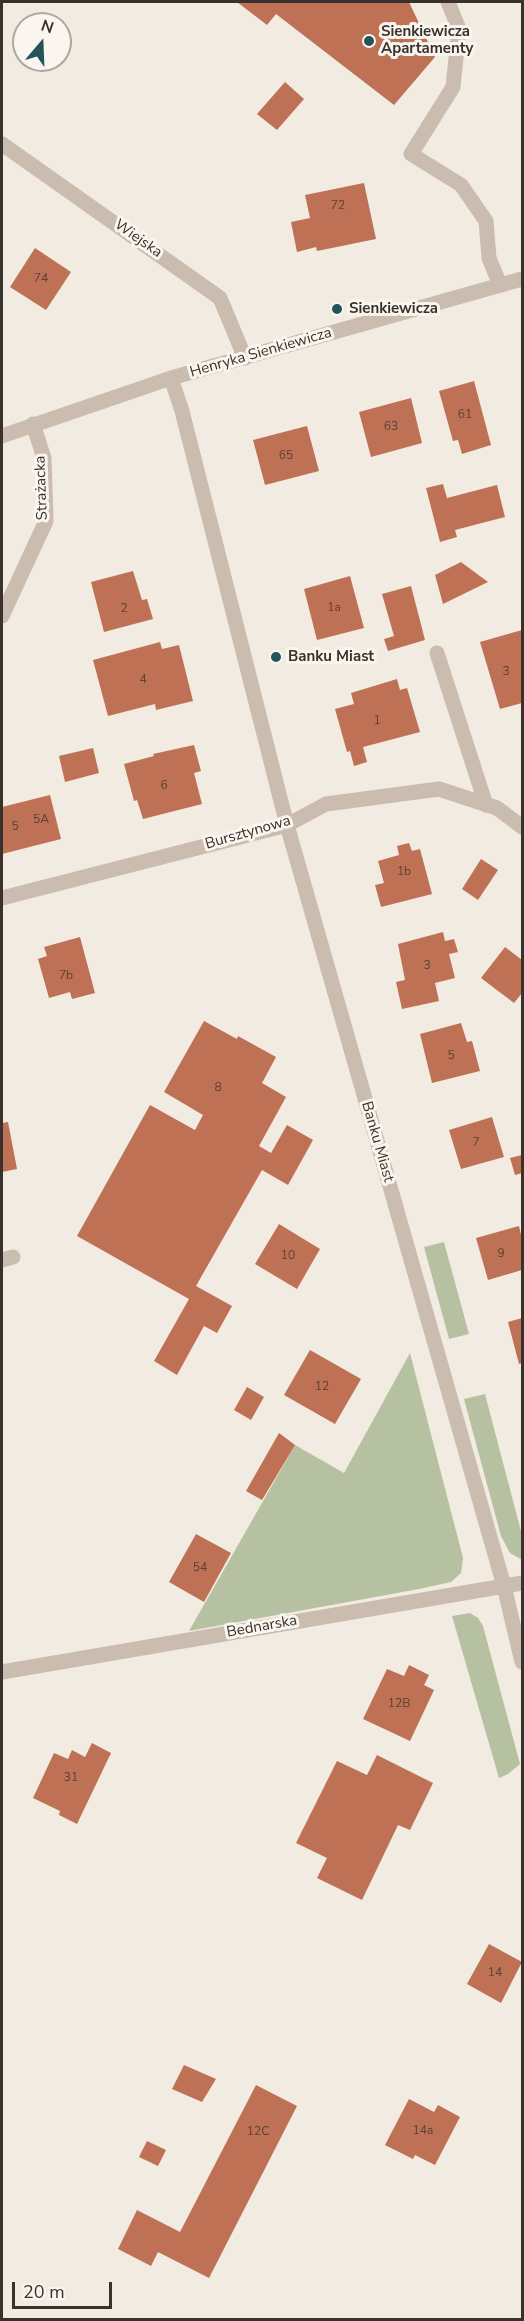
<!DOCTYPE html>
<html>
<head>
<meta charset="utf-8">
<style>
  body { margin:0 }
  #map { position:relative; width:524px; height:2321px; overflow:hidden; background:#f2ebe2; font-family:"Nunito Sans",sans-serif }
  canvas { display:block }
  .frame { position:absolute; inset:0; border:3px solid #39312c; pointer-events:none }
  .north { position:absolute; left:12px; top:12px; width:60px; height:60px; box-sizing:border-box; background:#faf5ef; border:2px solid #ada7a1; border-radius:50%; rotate:19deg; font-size:16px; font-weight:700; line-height:24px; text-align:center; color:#39312c }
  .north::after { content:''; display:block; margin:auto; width:21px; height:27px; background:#245459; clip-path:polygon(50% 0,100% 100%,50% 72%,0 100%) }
  .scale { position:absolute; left:12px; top:2282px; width:100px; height:27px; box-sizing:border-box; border:3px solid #39312c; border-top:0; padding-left:8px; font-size:18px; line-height:21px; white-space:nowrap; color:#39312c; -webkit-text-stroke:4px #faf5ef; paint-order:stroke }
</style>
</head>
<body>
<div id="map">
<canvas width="524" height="2321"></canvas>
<div class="frame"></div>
<div class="north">N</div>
<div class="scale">20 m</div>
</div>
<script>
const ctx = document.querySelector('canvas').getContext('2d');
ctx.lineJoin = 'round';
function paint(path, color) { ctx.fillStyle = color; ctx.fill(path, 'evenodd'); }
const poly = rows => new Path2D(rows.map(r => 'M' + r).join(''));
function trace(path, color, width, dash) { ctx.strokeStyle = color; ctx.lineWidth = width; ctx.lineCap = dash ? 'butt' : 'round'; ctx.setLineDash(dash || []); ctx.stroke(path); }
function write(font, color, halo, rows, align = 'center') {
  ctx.font = font + ' "Nunito Sans",sans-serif'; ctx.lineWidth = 6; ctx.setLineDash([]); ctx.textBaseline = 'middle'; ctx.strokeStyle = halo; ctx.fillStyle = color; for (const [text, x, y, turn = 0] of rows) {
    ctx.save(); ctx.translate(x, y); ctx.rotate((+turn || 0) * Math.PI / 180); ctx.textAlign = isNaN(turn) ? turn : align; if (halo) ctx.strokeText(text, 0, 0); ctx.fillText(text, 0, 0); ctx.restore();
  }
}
paint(poly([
  [444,1242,469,1334,449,1339,424,1247],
  [410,1353,463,1558,461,1573,451,1582,419,1589,189,1631,295,1445,344,1473],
  [485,1394,522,1535,522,1560,510,1553,501,1536,464,1399],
  [470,1613,478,1618,483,1626,520,1764,508,1774,499,1778,452,1616]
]), '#b6c1a2');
paint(poly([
  [237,2,409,2,435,57,394,105,276,14,267,25],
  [285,82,304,99,277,130,257,114],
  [364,183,376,239,317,251,316,247,297,252,291,222,310,218,305,195],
  [35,248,71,272,46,310,10,287],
  [474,381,491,445,462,454,458,440,453,441,439,391],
  [411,398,422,443,371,457,359,412],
  [307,426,319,471,265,485,253,440],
  [443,484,447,498,497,485,505,517,455,530,457,537,440,542,426,488],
  [461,562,488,582,443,604,435,575],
  [133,571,142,600,147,599,153,619,104,632,91,582],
  [350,576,364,628,317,640,304,589],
  [411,586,425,640,388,651,384,639,394,636,382,594],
  [522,630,522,703,500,709,480,642],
  [160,642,162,649,179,645,193,701,156,710,155,704,108,716,93,660],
  [397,679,400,690,407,688,420,732,363,747,367,762,354,766,350,751,347,752,335,709,354,704,351,693],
  [194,745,201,771,194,773,202,804,143,819,137,800,134,801,124,764,154,756,153,754],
  [93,748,99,773,65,782,59,756],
  [50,795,61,839,2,854,2,807],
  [409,843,412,851,420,849,432,894,381,907,375,885,384,883,378,861,399,855,397,846],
  [481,859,498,870,478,900,462,889],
  [443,932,445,941,454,939,458,952,449,954,455,978,435,983,439,1001,402,1009,396,982,405,980,398,944],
  [80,937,95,993,72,999,70,992,49,998,38,959,47,956,44,947],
  [505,947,522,960,522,993,514,1003,481,978],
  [204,1021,237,1039,238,1036,276,1057,262,1083,286,1097,259,1146,271,1153,287,1125,313,1140,288,1185,262,1170,196,1286,232,1306,217,1333,204,1326,177,1375,154,1361,189,1299,77,1236,150,1105,195,1130,203,1115,164,1092],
  [461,1023,467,1042,472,1041,480,1071,432,1083,420,1034],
  [492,1117,504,1157,461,1169,449,1130],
  [8,1122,17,1169,2,1172,2,1123],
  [522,1155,522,1173,515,1175,510,1158],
  [279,1224,320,1249,297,1289,255,1264],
  [519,1226,522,1239,522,1270,488,1280,476,1238],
  [522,1318,522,1363,519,1364,508,1322],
  [310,1350,361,1379,335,1424,284,1395],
  [247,1387,264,1397,251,1420,234,1410],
  [279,1433,295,1445,262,1500,246,1491],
  [196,1534,231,1553,204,1602,169,1582],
  [409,1665,429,1675,424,1685,434,1690,410,1741,363,1719,387,1669,404,1676],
  [92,1743,111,1753,77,1824,59,1815,60,1811,33,1798,54,1753,68,1759,72,1750,85,1757],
  [377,1755,433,1783,410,1830,398,1825,362,1900,317,1878,327,1858,296,1843,337,1761,367,1775],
  [489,1944,522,1962,501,2003,467,1984],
  [184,2065,216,2079,202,2102,172,2089],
  [256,2085,297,2106,209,2278,158,2252,151,2266,118,2249,137,2210,180,2232],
  [409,2099,434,2112,438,2105,460,2117,435,2165,415,2155,413,2159,385,2145],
  [147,2141,166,2150,158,2166,139,2157]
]), '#be7154');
trace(poly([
  [448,2,459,29,453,87,411,154,461,185,486,221,489,258,500,285],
  [437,653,486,805],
  [2,1260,13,1257]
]), '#cabcae', 15);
trace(poly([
  [2,144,220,298,245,358],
  [171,378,182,411,287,825,504,1586,522,1662],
  [2,616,46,521,44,458,33,424],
  [2,898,287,825,326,804,439,789,497,808,522,827],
  [2,1672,522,1583]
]), '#cabcae', 15);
trace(poly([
  [2,436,171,378,522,279]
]), '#cabcae', 15);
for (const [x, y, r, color] of [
  [369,41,6,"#245459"],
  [337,309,6,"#245459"],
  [276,657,6,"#245459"]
]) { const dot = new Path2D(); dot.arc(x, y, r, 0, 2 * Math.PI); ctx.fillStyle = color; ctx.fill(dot); trace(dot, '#faf5ef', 2); }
write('12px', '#5a4136', null, [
  ["72",338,206],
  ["74",41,279],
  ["61",465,415],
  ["63",391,427],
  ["65",286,456],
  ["1a",334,608],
  ["2",124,609],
  ["3",506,672],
  ["4",143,680],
  ["1",377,721],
  ["6",164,786],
  ["5A",41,820],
  ["5",15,827],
  ["1b",404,872],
  ["3",427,966],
  ["7b",66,976],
  ["5",451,1056],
  ["8",218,1088],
  ["7",476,1143],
  ["9",501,1254],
  ["10",288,1256],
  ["12",322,1387],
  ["54",200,1568],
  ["12B",399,1704],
  ["31",71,1778],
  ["14",495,1973],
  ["14a",423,2131],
  ["12C",258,2132]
]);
write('bold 15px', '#39312c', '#faf5ef', [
  ["Sienkiewicza",381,32],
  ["Apartamenty",381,49],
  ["Sienkiewicza",349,309],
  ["Banku Miast",288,657]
], 'left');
write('15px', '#39312c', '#faf5ef', [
  ["Wiejska",138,239,35],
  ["Henryka Sienkiewicza",261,353,-16],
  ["Strażacka",42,488,-92],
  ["Bursztynowa",248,833,-16],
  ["Banku Miast",377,1142,74],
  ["Bednarska",262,1627,-10]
]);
</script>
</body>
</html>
